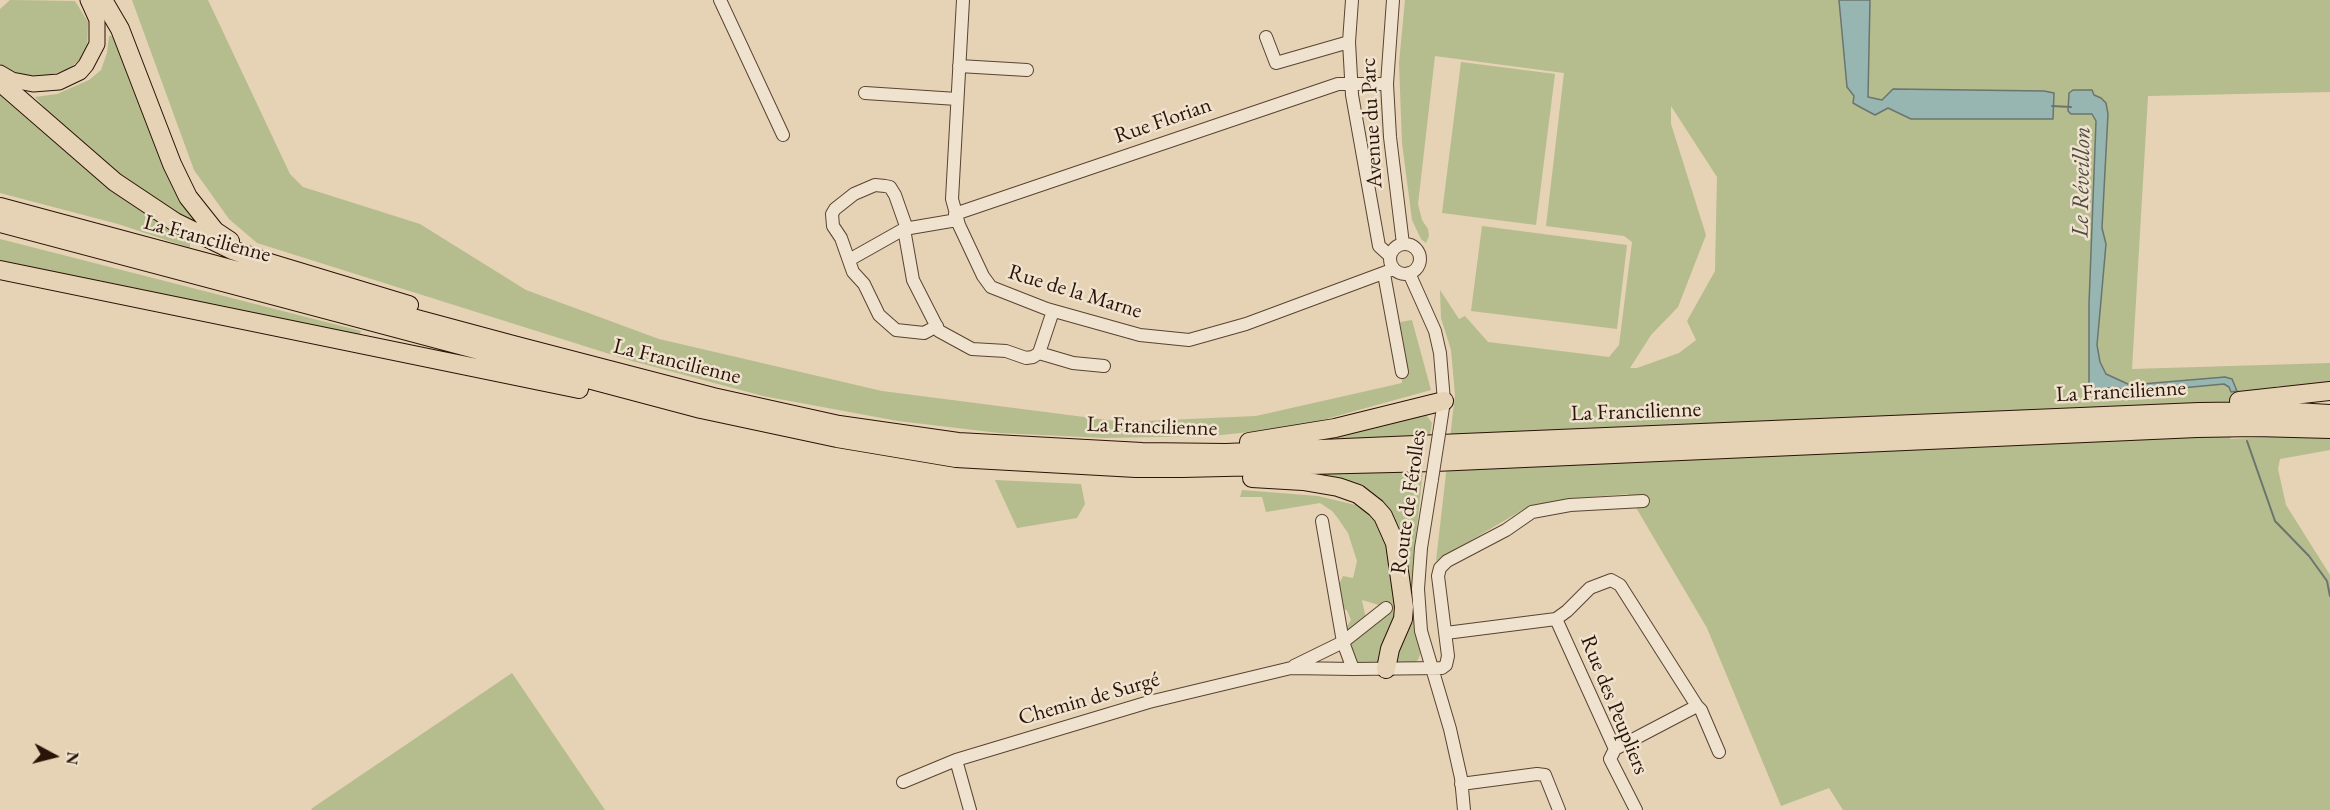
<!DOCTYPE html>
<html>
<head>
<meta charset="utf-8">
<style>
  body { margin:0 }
  #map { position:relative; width:2330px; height:810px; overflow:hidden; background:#e6d2b4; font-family:"EB Garamond",serif }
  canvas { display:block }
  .north { position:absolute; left:24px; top:726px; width:60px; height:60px; -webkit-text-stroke:4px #efe2ce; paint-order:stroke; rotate:97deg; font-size:16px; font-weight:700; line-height:24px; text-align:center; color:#2a1307 }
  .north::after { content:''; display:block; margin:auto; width:21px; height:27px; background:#2a1307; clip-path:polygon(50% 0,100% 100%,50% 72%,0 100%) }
</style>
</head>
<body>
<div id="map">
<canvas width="2330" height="810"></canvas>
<div class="north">N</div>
</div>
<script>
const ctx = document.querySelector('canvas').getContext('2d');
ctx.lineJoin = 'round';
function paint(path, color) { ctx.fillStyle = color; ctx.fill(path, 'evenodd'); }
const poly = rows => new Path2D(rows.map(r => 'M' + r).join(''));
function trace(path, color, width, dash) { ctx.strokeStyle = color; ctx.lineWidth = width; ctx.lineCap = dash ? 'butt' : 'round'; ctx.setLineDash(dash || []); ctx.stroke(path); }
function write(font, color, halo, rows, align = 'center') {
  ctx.font = font + ' "EB Garamond",serif'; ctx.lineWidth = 5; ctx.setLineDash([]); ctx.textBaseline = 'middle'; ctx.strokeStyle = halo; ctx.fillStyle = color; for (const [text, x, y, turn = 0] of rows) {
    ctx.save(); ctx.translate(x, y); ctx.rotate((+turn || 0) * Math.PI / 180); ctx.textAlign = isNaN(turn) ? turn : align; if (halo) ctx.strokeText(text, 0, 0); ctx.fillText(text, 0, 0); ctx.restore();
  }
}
paint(poly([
  [10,0,75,1,88,22,87,53,69,69,46,76,20,75,0,64,0,9],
  [132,0,208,0,290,174,303,187,420,224,526,290,659,339,882,391,1123,422,1256,416,1402,383,1400,322,1412,320,1431,390,1297,427,1212,436,1106,438,999,433,898,421,763,396,632,361,257,243,229,219,194,170],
  [1405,0,2330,0,2330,92,2148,96,2132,369,2330,363,2330,394,2277,386,2230,439,2327,434,2330,436,2330,450,2280,459,2278,469,2286,505,2330,575,2330,810,1843,810,1829,788,1781,806,1707,628,1628,494,1566,499,1524,509,1436,561,1455,395,1451,350,1441,318,1440,290,1459,319,1465,316,1488,342,1609,357,1619,345,1632,242,1624,236,1546,226,1564,73,1435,56,1418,204,1422,220,1428,229,1429,236,1426,243,1421,239,1412,220,1402,143,1399,63],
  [1671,106,1717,177,1715,271,1687,321,1696,340,1679,353,1637,368,1630,368,1651,335,1678,307,1706,235,1671,124],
  [117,35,195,216,192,224,140,191,67,133,35,97,57,94,89,80,101,70,107,53,109,36],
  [1461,62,1555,74,1536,225,1442,213],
  [0,93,94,176,190,237,190,248,118,224,0,193],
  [1482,226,1627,245,1617,329,1471,311],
  [0,239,361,331,359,337,0,260],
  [1420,412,1427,416,1432,423,1430,436,1278,442],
  [1423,469,1415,547,1421,652,1418,660,1412,664,1397,663,1392,658,1397,638,1389,518,1302,474],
  [995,480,1081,484,1085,504,1077,518,1017,528],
  [1242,490,1318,496,1364,507,1384,525,1399,604,1379,663,1363,666,1358,662,1351,649,1352,643,1386,613,1379,605,1362,600,1366,619,1349,633,1346,628,1351,620,1347,610,1342,609,1338,587,1343,576,1353,578,1357,561,1348,533,1337,517,1332,511,1320,503,1266,512,1262,497,1240,497],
  [512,673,605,810,312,810,311,809]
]), '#b5bc8d');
const water = poly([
  [1839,0,1870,0,1868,97,1882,100,1893,89,2044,91,2054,93,2053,119,1911,119,1888,108,1875,115,1860,107,1853,103,1854,96,1847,87,1839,0],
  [2073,90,2092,90,2094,95,2101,98,2106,103,2108,114,2102,228,2106,244,2097,345,2100,362,2106,374,2130,385,2225,377,2232,379,2237,391,2231,392,2229,387,2224,384,2128,393,2117,387,2108,388,2110,397,2104,398,2102,390,2089,386,2089,304,2096,121,2092,114,2071,114,2068,111,2069,93,2073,90]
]);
paint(water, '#97b6b2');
trace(water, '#6b756e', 1.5);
trace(poly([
  [2052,106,2071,107],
  [2247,441,2275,521,2309,556,2327,581,2330,596]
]), '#6b756e', 2);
const minor = poly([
  [720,0,783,135],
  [963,0,952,199,959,225,983,276,991,287,1047,309,1140,335,1189,340,1246,324,1394,269],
  [1352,0,1349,42,1352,95,1379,246,1390,256],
  [1393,0,1387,84,1390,137,1403,244],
  [1266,37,1276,63,1349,42],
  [959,66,1027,70],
  [865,93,957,99],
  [955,214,1338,84,1387,84],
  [904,229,913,280,939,331,972,349,1006,351,1026,358,1033,357,1039,353,1053,311],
  [907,229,895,195,890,187,885,186,875,185,854,194,835,209,832,214,833,226,841,238,853,272,864,284,879,315,896,330,924,333,937,326],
  '1390 259a15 15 0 1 1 30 0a15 15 0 1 1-30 0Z',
  [849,260,904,229,957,220],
  [1409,273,1435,331,1440,353,1444,401,1439,434],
  [1384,274,1402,372],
  [1039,353,1073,363,1104,366],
  [1432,479,1421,548,1418,589,1421,631,1450,729,1461,778,1464,810],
  [1322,521,1343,642,1353,669],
  [1556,619,1615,749,1610,759,1636,810],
  [1446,633,1556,619,1567,611,1590,588,1611,580,1620,585,1697,706,1615,749],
  [1294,666,1343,642,1386,608],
  [1697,706,1701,710,1719,752],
  [956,760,970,810],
  [903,782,956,760,1149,702,1291,668,1353,669,1442,668,1446,665,1448,656,1438,576,1440,568,1447,561,1506,530,1532,512,1570,505,1643,501],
  [1461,784,1537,774,1545,775,1559,810]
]);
const major = poly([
  [0,73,12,80,33,84,59,82,80,72,86,65,97,44,97,20,88,0]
]);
const highway = poly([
  [103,0,120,29,172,164,188,197,215,231,230,241],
  [0,82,115,182,175,222,232,250,270,263,409,305],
  [0,207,513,345,713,397,839,425,958,442,1142,452,1226,453,2199,412,2279,411,2330,414],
  [0,223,701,409,837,438,956,458,1136,468,1182,468,1435,462,2197,428,2256,427,2330,429],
  [0,270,579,389],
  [2239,401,2330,391],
  [1249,442,1335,428,1444,401],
  [1252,478,1303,481,1338,487,1358,494,1376,508,1383,516,1395,543,1404,607,1403,619,1390,649,1386,669]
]);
trace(minor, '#594332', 14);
trace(major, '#2a1307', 17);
trace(highway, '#2a1307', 20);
trace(minor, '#efe2ce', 12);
trace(major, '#e6d2b4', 15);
trace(highway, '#e6d2b4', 18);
const minorBridge = poly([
  [1432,479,1439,434]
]);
trace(minorBridge, '#594332', 14, []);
trace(minorBridge, '#efe2ce', 12);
write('22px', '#2a1307', '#efe2ce', [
  ["Rue Florian",1163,121,-19],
  ["Avenue du Parc",1372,123,-93],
  ["La Francilienne",207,239,15],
  ["Rue de la Marne",1075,292,17],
  ["La Francilienne",677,362,14],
  ["La Francilienne",2121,392,-3],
  ["La Francilienne",1636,412,-2],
  ["La Francilienne",1152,427,2],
  ["Route de Férolles",1409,502,-82],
  ["Chemin de Surgé",1089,699,-16],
  ["Rue des Peupliers",1614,705,68]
]);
write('italic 24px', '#504c43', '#efe2ce', [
  ["Le Réveillon",2082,182,-89]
]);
</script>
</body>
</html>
